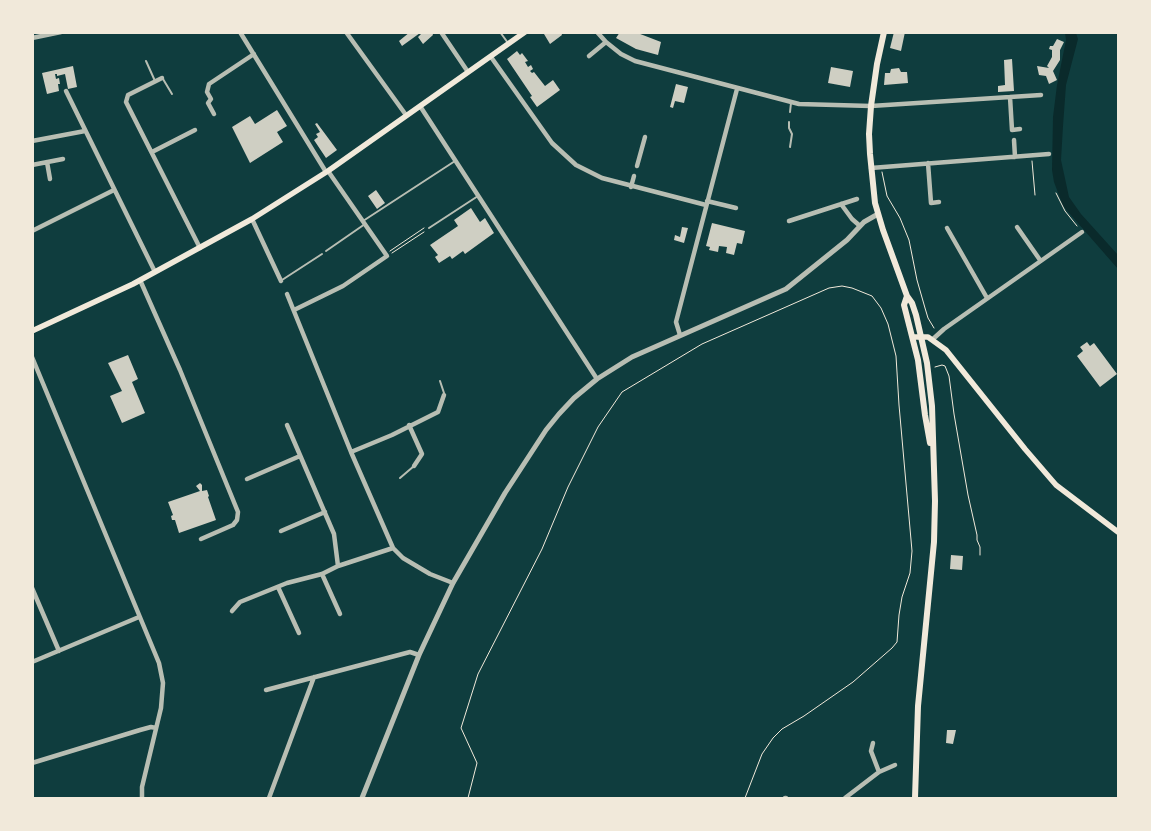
<!DOCTYPE html>
<html>
<head>
<meta charset="utf-8">
<style>
  body { margin:0 }
  #map { position:relative; width:1151px; height:831px; overflow:hidden; background:#0f3d3e; font-family:Jost,sans-serif }
  canvas { display:block }
  .frame { position:absolute; inset:0; border:34px solid #f1e9da; pointer-events:none }
</style>
</head>
<body>
<div id="map">
<canvas width="1151" height="831"></canvas>
<div class="frame"></div>
</div>
<script>
const ctx = document.querySelector('canvas').getContext('2d');
ctx.lineJoin = 'round';
function paint(path, color) { ctx.fillStyle = color; ctx.fill(path, 'evenodd'); }
const poly = rows => new Path2D(rows.map(r => 'M' + r).join(''));
function trace(path, color, width, dash) { ctx.strokeStyle = color; ctx.lineWidth = width; ctx.lineCap = dash ? 'butt' : 'round'; ctx.setLineDash(dash || []); ctx.stroke(path); }
paint(poly([
  [1065,33,1076,33,1078,39,1066,85,1063,126,1061,160,1069,197,1081,214,1118,255,1118,269,1063,206,1054,182,1052,170,1053,117,1057,85,1066,40]
]), '#0a2a2b');
paint(poly([
  [410,32,432,32,433,35,423,44,418,37,421,34,420,33,402,46,399,41],
  [546,32,561,32,562,35,550,44,544,34],
  [620,32,635,32,661,42,658,55,636,49,616,38],
  [894,32,905,32,901,51,890,48],
  [1057,39,1064,42,1060,50,1060,60,1053,71,1057,80,1049,84,1046,76,1039,75,1037,66,1049,68,1047,66,1052,57,1052,50,1049,49,1050,46,1053,46],
  [517,51,520,55,522,53,528,61,525,62,528,67,531,65,533,69,530,71,532,73,534,72,545,86,553,80,560,90,537,107,530,97,532,96,507,59],
  [1012,59,1014,91,998,92,998,86,1005,85,1004,60],
  [73,66,77,87,68,89,65,74,57,76,57,74,55,74,56,79,59,78,60,84,58,84,59,91,47,94,42,73],
  [831,67,853,71,850,87,828,83],
  [899,68,901,72,907,72,908,83,884,85,885,73,890,73,891,69],
  [676,84,688,87,684,103,675,101,673,108,670,107],
  [277,110,287,126,277,132,283,142,250,163,232,127,250,116,255,124],
  [317,123,337,150,326,158,314,140,318,137,316,134,320,132,315,124],
  [376,190,385,203,377,209,368,196],
  [471,208,480,222,485,218,494,233,465,254,463,251,452,259,450,256,439,263,435,257,438,255,430,245,458,226,454,220],
  [712,223,745,231,742,244,737,243,734,255,726,253,727,247,719,246,718,252,709,250,710,247,706,246],
  [682,227,688,228,684,243,674,240,675,235,680,237],
  [1087,342,1090,346,1094,343,1117,374,1100,387,1077,356,1083,351,1080,347],
  [128,355,138,379,132,382,145,413,122,423,110,396,122,391,108,363],
  [200,483,202,485,202,491,207,490,209,496,208,497,216,520,179,533,175,520,172,520,171,516,173,515,168,502,200,491,196,486],
  [951,555,963,556,962,570,950,569],
  [947,730,956,730,953,744,946,743]
]), '#cfcfc3');
trace(poly([
  [1032,161,1035,195],
  [882,172,887,196,900,218,909,240,917,280,925,308,928,318,934,328],
  [1056,193,1065,211,1077,226],
  [390,251,424,228],
  [392,253,424,232],
  [935,367,942,365,945,366,949,376,954,414,968,495,977,535,977,540,980,547,980,555],
  [468,798,477,763,461,728,478,674,542,549,568,487,598,427,622,392,702,344,829,288,842,286,852,288,872,296,881,308,888,324,896,356,899,405,912,551,910,573,902,597,899,615,897,642,892,648,853,682,804,716,782,729,773,738,762,754,745,798]
]), '#f1e9da', 1);
trace(poly([
  [500,32,508,43],
  [146,61,155,81],
  [163,79,172,94],
  [790,112,791,103],
  [789,122,789,128,792,134,790,147],
  [363,221,455,161],
  [429,228,478,196],
  [326,251,365,224],
  [282,280,322,254],
  [440,381,444,393],
  [400,478,414,466]
]), '#b8beb3', 2);
trace(poly([
  [240,32,326,172],
  [346,32,406,115],
  [441,32,468,72],
  [597,32,606,42,621,54,635,61,799,104,871,106,1041,95],
  [32,38,61,32],
  [589,56,606,42],
  [491,57,552,143,576,165,602,178,706,205],
  [162,78,128,95,126,102,200,248],
  [66,91,155,272],
  [1010,97,1012,130,1020,129],
  [420,106,597,379],
  [214,114,208,103,211,99,207,92,209,84,254,54],
  [1014,140,1015,157],
  [32,141,85,131],
  [152,152,195,130],
  [47,162,50,179],
  [928,163,931,203,939,202],
  [32,165,63,159],
  [637,166,645,137],
  [871,168,1049,154],
  [631,187,634,176],
  [707,201,736,208],
  [841,204,852,219,860,226],
  [252,219,281,281],
  [789,221,857,199],
  [1017,227,1040,260],
  [947,228,987,298],
  [32,231,114,190],
  [140,280,180,370,238,512,237,520,233,525,201,539],
  [287,294,351,452,393,548,403,558,430,574,453,583],
  [294,310,343,286,387,256,328,171],
  [680,335,676,322,737,89],
  [933,339,944,329,1082,232],
  [32,357,159,663,163,683,161,708,142,787,142,798],
  [287,425,334,534,338,566],
  [409,425,422,454,414,466],
  [351,452,392,435,438,412,444,395],
  [247,479,300,456],
  [281,531,325,512],
  [322,574,340,614],
  [278,587,299,633],
  [32,588,59,651],
  [232,611,240,602,287,583,322,574,338,566,393,548],
  [32,662,139,617],
  [266,690,410,652,419,655],
  [873,743,871,751,879,772],
  [32,763,140,730,151,727,156,728],
  [269,798,314,677],
  [785,798,786,798],
  [845,798,879,772,895,765]
]), '#b8beb3', 4.5);
trace(poly([
  [362,798,419,655,453,583,505,493,546,430,559,414,574,398,597,379,632,357,786,289,847,240,864,222,878,214]
]), '#b8beb3', 5);
trace(poly([
  [32,331,133,284,252,219,328,171,525,32],
  [913,337,928,337,946,350,1025,449,1056,485,1118,532]
]), '#f1e9da', 5.5);
trace(poly([
  [884,32,877,64,871,106,869,134,870,154,875,203,883,230,907,296,912,303,916,315,927,363,932,406,935,501,934,542,918,706,915,798],
  [907,296,904,305,918,360,925,415,930,443]
]), '#f1e9da', 6);
</script>
</body>
</html>
